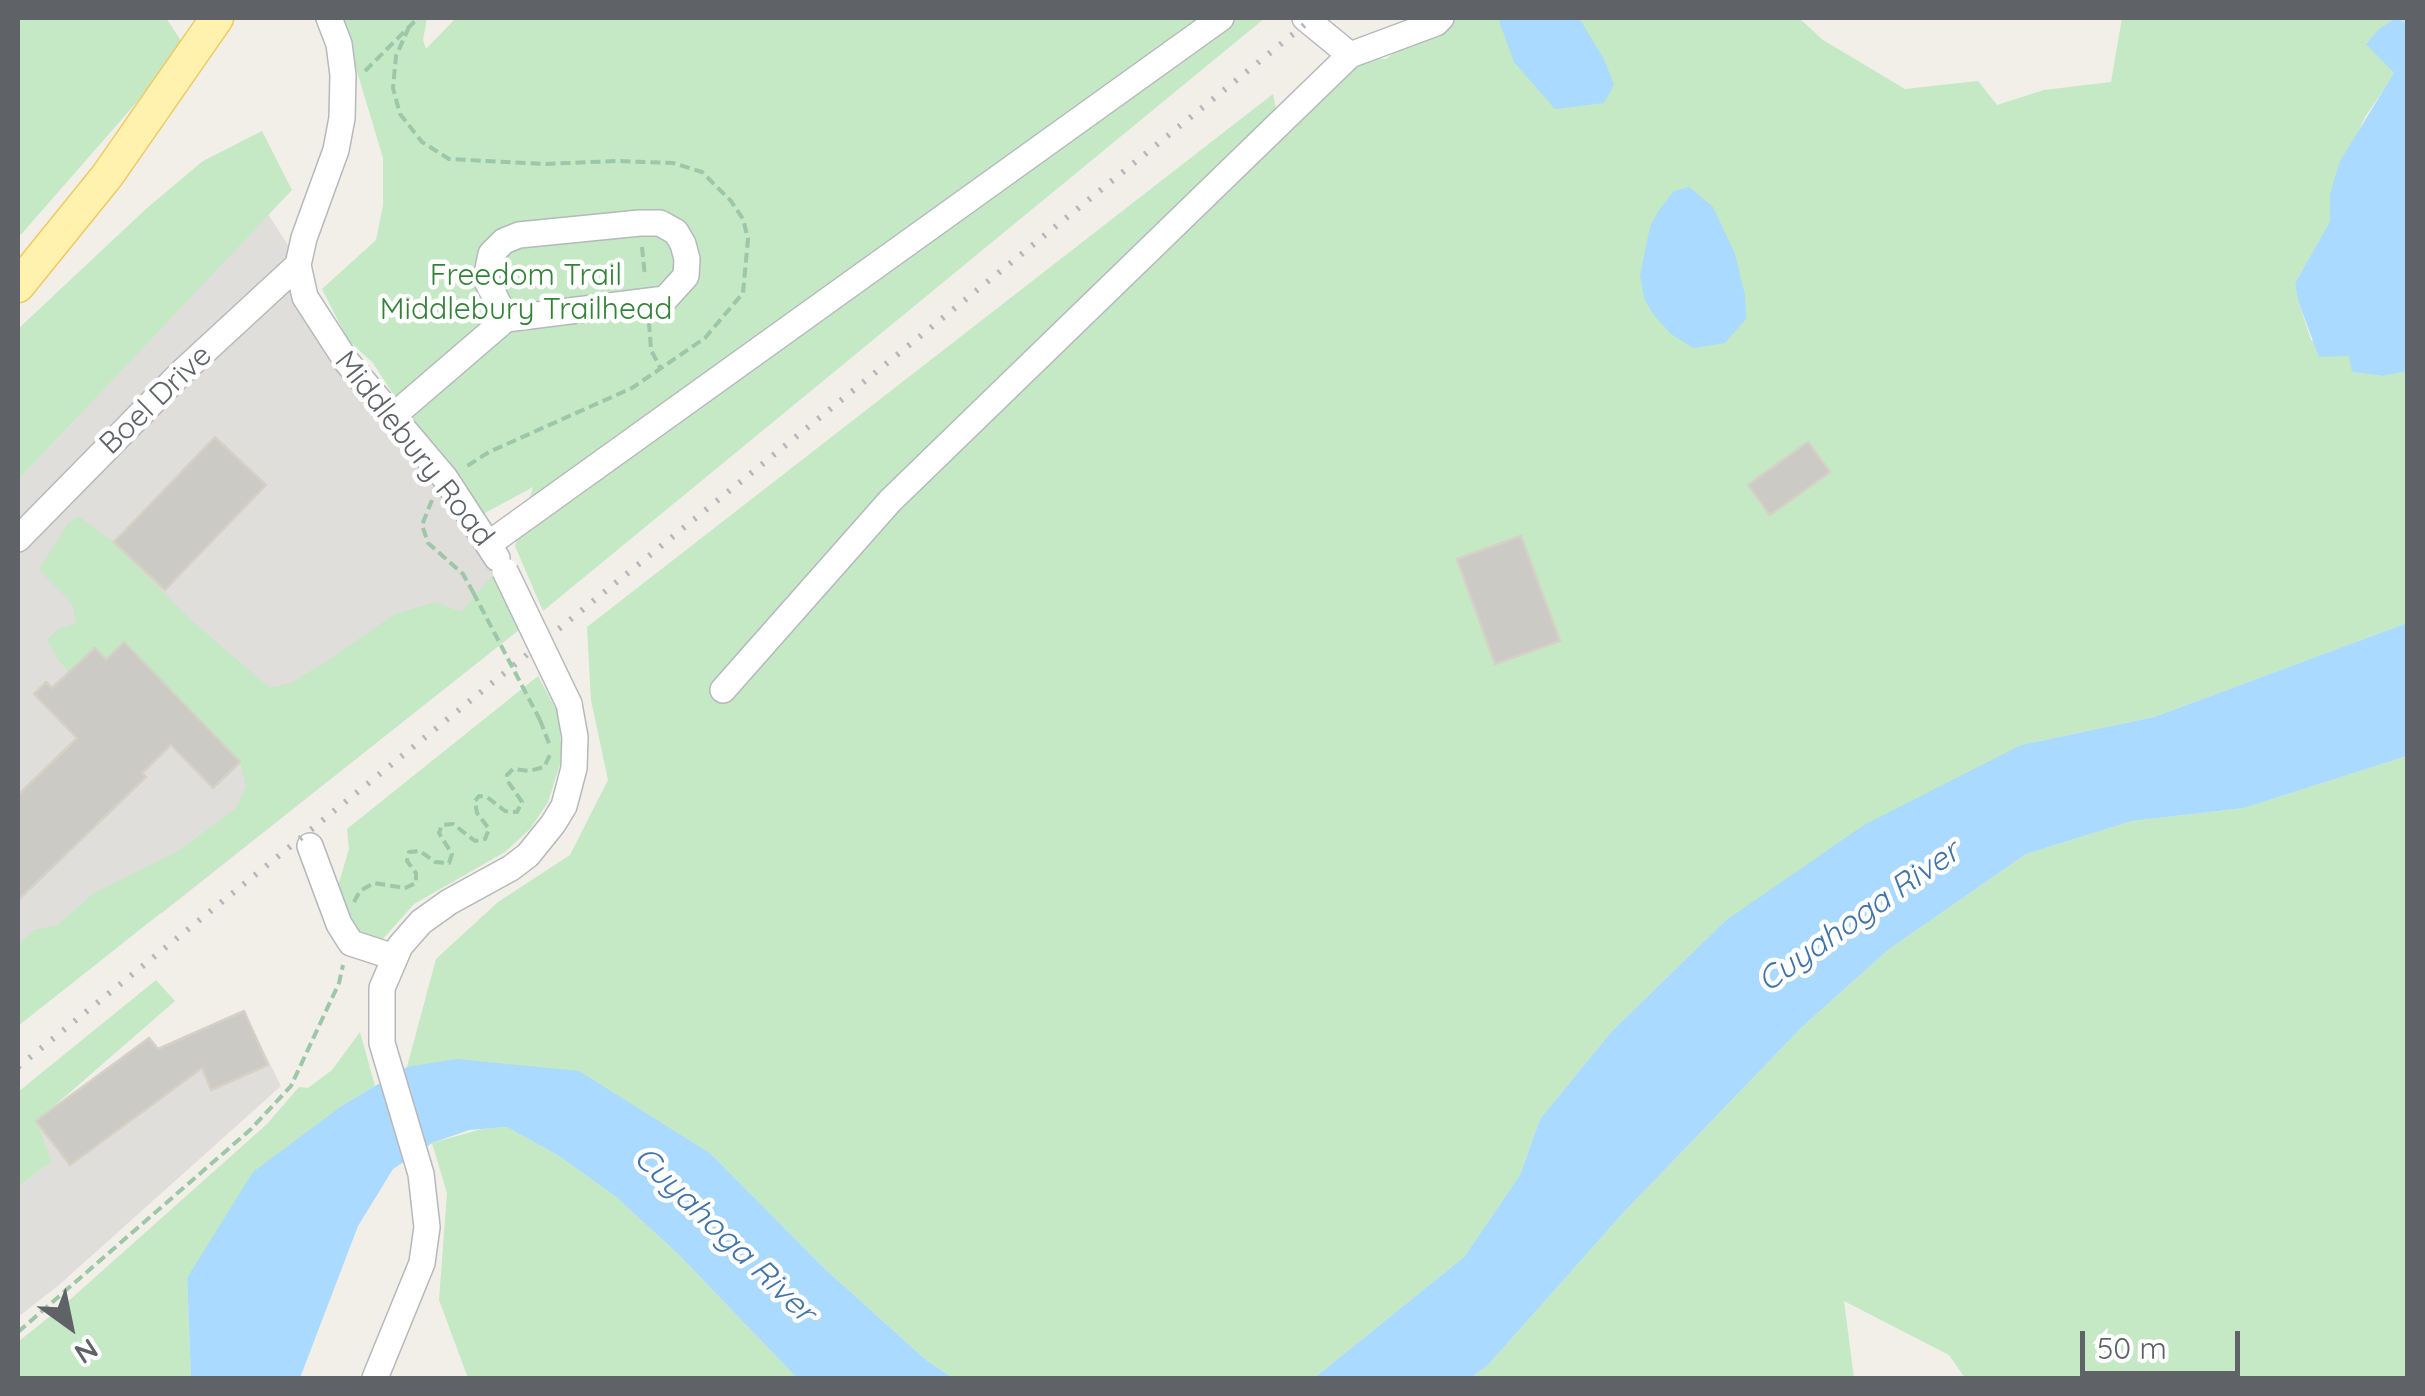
<!DOCTYPE html>
<html>
<head>
<meta charset="utf-8">
<style>
  body { margin:0 }
  #map { position:relative; width:2425px; height:1396px; overflow:hidden; background:#f1efe8; font-family:Quicksand,sans-serif }
  canvas { display:block }
  .frame { position:absolute; inset:0; border:20px solid #5f6368; pointer-events:none }
  .north { position:absolute; left:20px; top:1276px; width:100px; height:100px; -webkit-text-stroke:8px #fff; paint-order:stroke; rotate:147deg; font-size:28px; font-weight:700; line-height:40px; text-align:center; color:#5f6368 }
  .north::after { content:''; display:block; margin:auto; width:35px; height:45px; background:#5f6368; clip-path:polygon(50% 0,100% 100%,50% 72%,0 100%) }
  .scale { position:absolute; left:2080px; top:1331px; width:160px; height:45px; box-sizing:border-box; border:5px solid #5f6368; border-top:0; padding-left:12px; font-size:30px; line-height:35px; white-space:nowrap; color:#5f6368; -webkit-text-stroke:8px #fff; paint-order:stroke }
</style>
</head>
<body>
<div id="map">
<canvas width="2425" height="1396"></canvas>
<div class="frame"></div>
<div class="north">N</div>
<div class="scale">50 m</div>
</div>
<script>
const ctx = document.querySelector('canvas').getContext('2d');
ctx.lineJoin = 'round';
function paint(path, color) { ctx.fillStyle = color; ctx.fill(path, 'evenodd'); }
const poly = rows => new Path2D(rows.map(r => 'M' + r).join(''));
function trace(path, color, width, dash) { ctx.strokeStyle = color; ctx.lineWidth = width; ctx.lineCap = dash ? 'butt' : 'round'; ctx.setLineDash(dash || []); ctx.stroke(path); }
function write(font, color, halo, rows, align = 'center') {
  ctx.font = font + ' Quicksand,sans-serif'; ctx.lineWidth = 9; ctx.setLineDash([]); ctx.textBaseline = 'middle'; ctx.strokeStyle = halo; ctx.fillStyle = color; for (const [text, x, y, turn = 0] of rows) {
    ctx.save(); ctx.translate(x, y); ctx.rotate((+turn || 0) * Math.PI / 180); ctx.textAlign = isNaN(turn) ? turn : align; if (halo) ctx.strokeText(text, 0, 0); ctx.fillText(text, 0, 0); ctx.restore();
  }
}
paint(poly([
  [268,214,501,577,492,577,520,629,162,913,18,977,18,480],
  [244,1011,281,1086,59,1285,18,1317,18,1187,51,1162,36,1121,149,1038,158,1049]
]), '#e0deda');
paint(poly([
  [18,18,166,18,185,47,18,238],
  [341,18,427,18,423,40,426,49,456,18,1265,18,543,611,515,546,533,487,474,519,373,363,348,340,322,289,376,240,383,205,383,158],
  [1440,18,1799,18,1823,40,1905,89,1978,81,1997,105,2044,90,2111,82,2122,18,2407,18,2407,24,2396,18,2366,43,2395,73,2365,117,2330,194,2330,221,2295,283,2298,301,2311,340,2349,356,2353,372,2383,376,2407,371,2407,623,2154,717,2021,745,1725,921,1612,1031,1540,1119,1520,1175,1464,1257,1314,1378,953,1378,926,1360,824,1268,711,1154,407,1067,436,959,498,902,570,855,608,780,591,700,587,627,1273,94,1277,113,1331,57,1386,59],
  [262,131,292,190,18,480,18,329,147,208,203,161],
  [78,516,114,542,192,621,270,688,291,683,327,661,395,614,436,602,461,612,492,576,520,629,18,1026,18,945,34,930,58,925,93,894,178,851,235,809,246,787,240,762,125,642,106,660,96,649,70,673,57,658,47,640,58,629,76,623,72,603,39,570,68,523],
  [538,676,559,715,562,758,548,802,530,829,505,852,414,904,380,942,359,932,345,911,338,886,349,849,347,829],
  [2407,756,2407,1378,1965,1378,1949,1355,1844,1301,1854,1378,1471,1378,1488,1365,1623,1213,1802,1027,1888,950,2026,854,2132,821,2244,808],
  [156,980,175,1001,37,1121,51,1162,18,1187,18,1092],
  [360,1032,375,1086,343,1105,187,1278,191,1378,18,1378,18,1342,64,1305,267,1124,299,1087,308,1088,332,1070],
  [507,1127,559,1156,616,1197,678,1254,797,1378,468,1378,439,1300,447,1193,432,1143,482,1129]
]), '#c5e8c5');
paint(poly([
  [1498,18,1579,18,1604,59,1614,85,1604,103,1555,109,1514,62],
  [2396,18,2408,24,2408,371,2383,376,2352,372,2349,356,2319,357,2298,301,2295,283,2330,221,2330,194,2340,161,2394,73,2366,44,2379,29],
  [1689,187,1713,207,1735,254,1745,295,1746,319,1725,343,1693,348,1671,334,1653,314,1644,298,1640,275,1650,227,1659,210,1674,191],
  [2407,623,2407,756,2244,808,2132,821,2026,854,1888,950,1802,1027,1623,1213,1488,1365,1471,1378,1314,1378,1464,1257,1520,1175,1540,1119,1612,1031,1725,921,1864,825,2021,745,2154,717],
  [457,1059,579,1071,711,1154,824,1268,926,1360,953,1378,797,1378,678,1254,616,1197,559,1156,507,1127,469,1130,432,1143,393,1169,358,1226,300,1378,191,1378,187,1278,253,1172,343,1105,407,1067]
]), '#aadaff');
const building = poly([
  [215,437,266,485,165,590,114,542,215,437],
  [1808,442,1830,472,1770,515,1748,485,1808,442],
  [1521,536,1560,641,1495,664,1457,559,1521,536],
  [124,642,240,762,213,788,171,745,142,773,146,777,18,900,18,795,77,738,34,694,46,682,52,688,95,648,106,660,124,642],
  [244,1011,268,1065,211,1090,202,1068,70,1165,36,1121,149,1038,158,1049,244,1011]
]);
paint(building, '#cccac5');
trace(building, '#d6d1c6', 2.5);
const minor = poly([
  [329,18,339,44,343,75,342,118,336,150,304,238,298,265,305,297,347,362,445,478,497,558],
  [1305,18,1350,55],
  [392,417,506,319,665,299,686,276,687,259,683,244,676,232,660,223,640,223,519,235,504,241,491,254,486,279,506,319],
  [18,539,181,373,298,265],
  [490,543,1221,18],
  [723,690,890,501,1350,55,1436,23,1441,18],
  [310,846,339,924,351,943,394,957],
  [375,1378,422,1263,427,1227,421,1174,382,1043,382,988,400,946,421,922,449,902,511,868,528,855,553,824,564,806,574,768,575,737,569,704]
]);
const major = poly([
  [18,286,107,176,217,18]
]);
trace(minor, '#b5b8bc', 28);
trace(major, '#f2c960', 35);
trace(poly([
  [409,27,396,56,393,88,400,114,422,142,449,159,545,164,617,161,673,163,702,172,731,201,743,219,748,239,743,293,705,338,632,388,489,452,467,466],
  [365,71,418,18],
  [642,247,645,277],
  [649,322,651,350,661,369],
  [432,500,422,525,428,543,463,574,473,592],
  [540,720,550,746],
  [354,902,360,891,374,883,405,888,416,883,416,873,407,861,409,852,420,851,435,862,449,863,452,854,439,833,442,825,453,824,475,841,485,839,489,829,477,813,475,801,479,796,487,797,505,811,517,812,522,802,507,780,507,775,513,769,529,771,544,767,550,755],
  [18,1332,250,1130,291,1086,339,983,343,965]
]), '#9cc7a9', 4, [10, 5]);
trace(minor, '#fff', 25);
trace(major, '#fff2af', 32);
trace(poly([
  [18,1067,1313,18]
]), '#b6b7b8', 6, [2.5, 12]);
const minorBridge = poly([
  [505,571,569,704]
]);
trace(minorBridge, '#b5b8bc', 28, []);
trace(poly([
  [473,592,540,720]
]), '#9cc7a9', 4, [10, 5]);
trace(minorBridge, '#fff', 25);
write('30px', '#348238', '#fff', [
  ["Freedom Trail",526,276],
  ["Middlebury Trailhead",526,310]
]);
write('30px', '#5f6368', '#fff', [
  ["Boel Drive",156,400,-44],
  ["Middlebury Road",414,449,52]
]);
write('italic 32px', '#4174aa', '#fff', [
  ["Cuyahoga River",1859,917,-35],
  ["Cuyahoga River",724,1235,44]
]);
</script>
</body>
</html>
